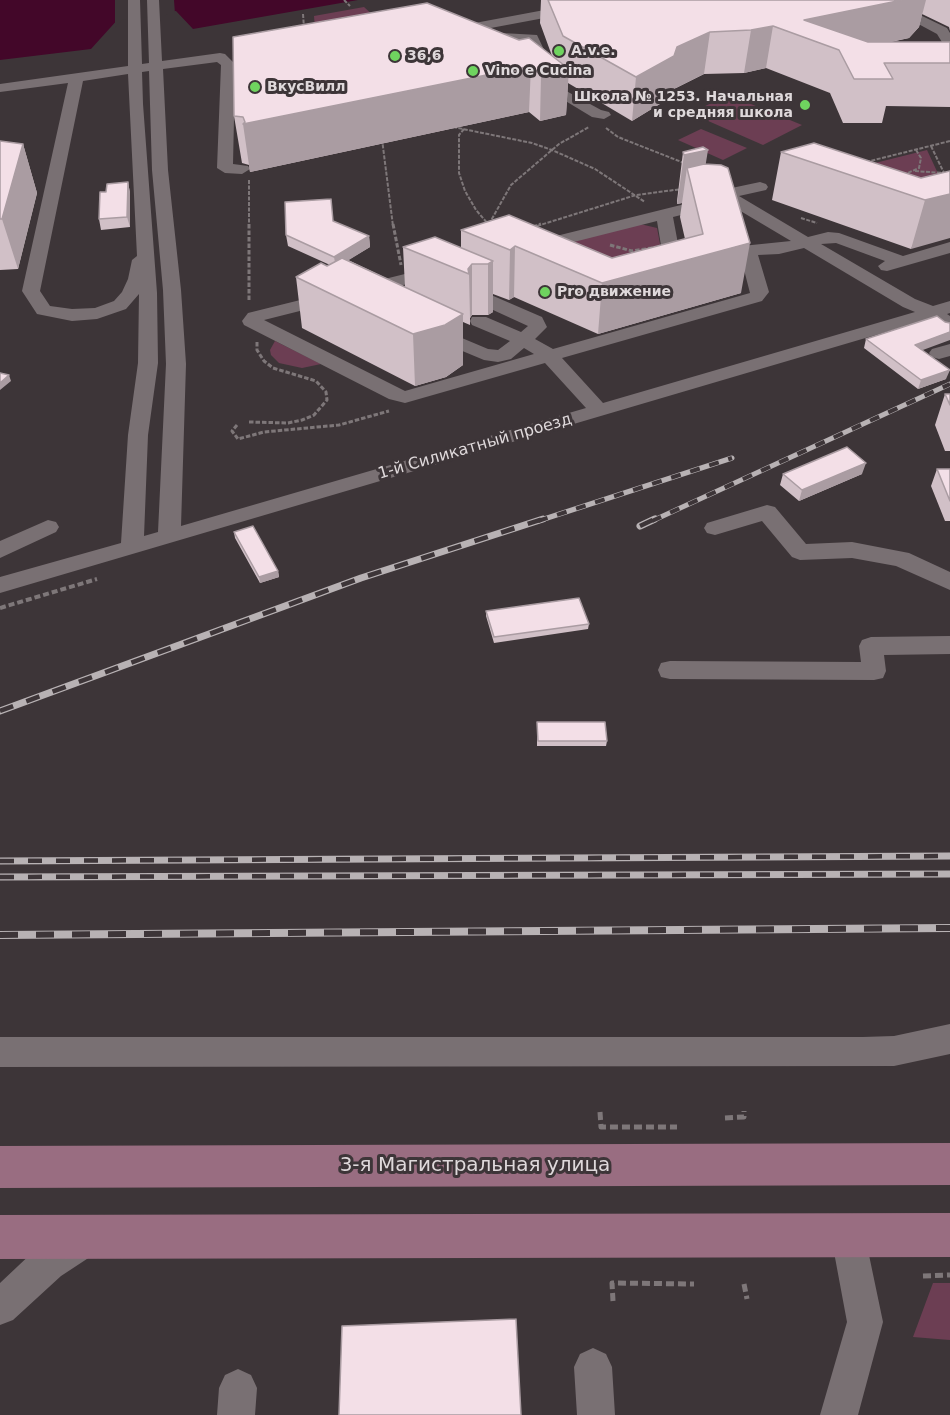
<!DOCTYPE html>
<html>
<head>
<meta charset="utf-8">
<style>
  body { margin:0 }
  canvas { display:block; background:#3d3538 }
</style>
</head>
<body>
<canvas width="950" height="1415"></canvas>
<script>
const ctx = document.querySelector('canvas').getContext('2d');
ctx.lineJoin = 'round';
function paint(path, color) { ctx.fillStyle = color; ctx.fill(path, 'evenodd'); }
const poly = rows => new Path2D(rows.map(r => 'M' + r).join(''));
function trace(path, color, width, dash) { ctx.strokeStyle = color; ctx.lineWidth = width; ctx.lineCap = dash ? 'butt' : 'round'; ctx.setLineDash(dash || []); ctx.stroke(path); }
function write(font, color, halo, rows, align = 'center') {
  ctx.font = font + ' "DejaVu Sans",sans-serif'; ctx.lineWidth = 6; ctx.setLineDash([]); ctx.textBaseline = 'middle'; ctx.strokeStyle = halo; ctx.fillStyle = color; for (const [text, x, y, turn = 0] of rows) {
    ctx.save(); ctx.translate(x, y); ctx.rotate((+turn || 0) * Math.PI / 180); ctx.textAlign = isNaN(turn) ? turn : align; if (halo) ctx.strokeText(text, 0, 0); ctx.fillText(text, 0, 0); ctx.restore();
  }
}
paint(poly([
  [364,7,376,18,315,29,314,16],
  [729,95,802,125,763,145,690,113],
  [701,129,747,148,723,160,678,140],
  [927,150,948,195,815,178],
  [640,224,657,228,666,275,524,253],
  [275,341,321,364,302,368,279,363,271,355,270,350],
  [933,1283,950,1283,950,1340,913,1337]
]), '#6c3e53');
paint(poly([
  [0,0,358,0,193,29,176,11,120,17,91,49,0,60]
]), '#430729');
paint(poly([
  [115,0,174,0,175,14,122,20,115,28]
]), '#3d3538');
trace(poly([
  [344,0,350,6],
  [303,14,304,28],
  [453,127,532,143,552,150,595,169,645,202],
  [606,128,618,137,684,163],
  [464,129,459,135,459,173,465,191,476,210,489,225],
  [382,139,393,226],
  [931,146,945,175],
  [866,162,950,141],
  [915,171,943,173],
  [903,175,919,168,921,158,916,150],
  [249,180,249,226],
  [801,218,817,223],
  [489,224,511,185,559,144,589,127],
  [537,226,636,195,682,189]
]), '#7e7779', 2, [4, 1.5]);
trace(poly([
  [249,224,249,300],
  [393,224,401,265],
  [533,227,541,224],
  [610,245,632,251,652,248],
  [249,422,288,423,302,420,314,415,327,400,326,392,316,381,273,368,264,361,257,350,257,342],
  [237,425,232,431,238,439,264,432,339,425,389,411]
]), '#7e7779', 3, [4.5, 2]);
trace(poly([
  [0,608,97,579]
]), '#7e7779', 4, [6, 3]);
trace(poly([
  [600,1112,601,1127,677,1127],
  [725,1118,744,1117,744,1111],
  [923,1276,950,1275],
  [744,1284,747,1299],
  [613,1301,612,1283,694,1284]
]), '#7e7779', 5, [8, 4]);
paint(poly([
  [128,0,140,0,142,64,149,63,147,0,159,0,162,61,220,53,225,54,235,64,268,59,275,63,268,67,235,72,233,164,248,166,250,169,242,174,225,173,217,168,221,65,217,62,163,69,168,170,181,290,186,364,181,526,586,408,545,363,405,403,389,399,244,325,242,321,248,313,437,266,443,267,446,271,443,275,264,320,405,391,534,354,524,348,511,359,498,362,484,360,424,335,422,331,424,327,431,325,488,349,498,350,510,341,472,325,470,321,472,317,486,317,521,332,528,326,456,293,453,289,456,285,468,285,542,317,547,327,535,339,553,349,750,293,739,250,742,246,791,241,722,200,710,199,708,196,711,187,717,185,727,189,760,182,766,184,768,187,766,190,739,196,808,237,828,232,839,233,903,256,950,242,950,253,887,271,881,270,878,266,885,261,836,243,821,244,915,299,933,306,950,301,950,313,947,314,950,316,950,331,943,329,930,319,0,593,0,577,121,543,128,435,138,363,139,294,126,309,97,319,72,321,37,314,22,291,68,83,0,92,0,84,128,66,128,0],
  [149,71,152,170,163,290,166,364,158,532,144,536,148,435,158,363,157,293,143,104,142,72,149,71],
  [128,74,137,256,132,260,128,279,122,292,114,301,95,308,72,309,50,306,40,291,83,81,128,74],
  [804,248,903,307,915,312,603,403,562,358,762,301,769,292,758,255,779,254,804,248],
  [598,0,625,0,619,4,448,36,441,32,448,28,598,0],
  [916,13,947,28,950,33,950,48,945,47,937,34,911,20,909,17,916,13],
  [502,33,537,35,547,56,540,60,535,59,527,42,497,40,495,37,502,33],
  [559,87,601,110,609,112,611,115,604,119,592,117,554,94,552,91,559,87],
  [697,201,714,202,722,207,714,212,697,211,673,217,684,276,681,280,669,280,666,276,657,221,534,252,528,251,525,247,528,243,697,201],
  [950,344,950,356,939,359,932,357,929,353,932,349,950,344],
  [767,505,775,507,806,544,852,542,909,553,950,572,950,590,896,566,852,558,800,560,792,557,762,521,715,535,707,533,704,528,707,523,767,505],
  [48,520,56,522,59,527,56,532,0,558,0,541,48,520],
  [950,636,950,654,884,655,886,671,883,678,874,680,670,679,661,677,658,670,661,663,670,661,861,662,859,646,862,640,871,637,950,636],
  [950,1024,950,1054,894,1066,0,1067,0,1037,863,1037,894,1036,950,1024],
  [848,1219,860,1224,865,1236,883,1322,858,1415,820,1415,847,1322,831,1236,836,1224,848,1219],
  [84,1223,96,1229,102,1241,96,1253,61,1276,13,1320,0,1325,0,1283,35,1250,84,1223],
  [593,1348,606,1354,612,1367,615,1415,577,1415,574,1367,580,1354,593,1348],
  [238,1369,251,1375,257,1388,255,1415,217,1415,219,1388,225,1375,238,1369]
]), '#797073');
paint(poly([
  [950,1143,950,1185,0,1188,0,1146,950,1143],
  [950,1213,950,1257,0,1259,0,1215,950,1213]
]), '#996d81');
const railFar2 = poly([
  [538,521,732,458],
  [652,521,950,384]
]);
const railFar1 = poly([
  [640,526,655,519],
  [0,711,361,578,543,519],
  [0,861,950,856],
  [0,877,950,874]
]);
const rail = poly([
  [0,935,950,928]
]);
trace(railFar2, '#b8b2b4', 5);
trace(railFar1, '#b8b2b4', 7);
trace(rail, '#b8b2b4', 8);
trace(railFar2, '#3d3538', 4, [10]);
trace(railFar1, '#3d3538', 4.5, [14]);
trace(rail, '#3d3538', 6, [18]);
paint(poly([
  [541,0,950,0,950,31,949,27,922,14,919,27,909,38,891,42,950,42,950,107,886,106,882,123,843,123,830,93,766,68,744,73,704,74,672,90,668,99,632,121,568,83,566,115,540,121,529,112,250,172,249,165,242,163,234,116,552,56,540,23],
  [0,141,23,144,37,193,18,269,0,270],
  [683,152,706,164,741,293,598,334,514,297,509,300,493,294,493,312,488,315,472,315,470,318,470,325,463,322,463,365,446,377,415,386,302,328,296,277,330,265,288,246,286,235,333,221,369,236,370,247,348,260,405,287,403,247,461,248,461,230,612,258,685,239,680,217,682,203,677,204,677,201],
  [781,152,921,178,950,171,911,249,772,200],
  [128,182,130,193,130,227,101,230,99,219,106,192],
  [945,322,922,350,946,379,918,389,864,348,866,339],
  [945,394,950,394,950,451,945,451,935,425],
  [937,469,950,469,950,521,945,521,931,486],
  [783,474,862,474,799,501,780,485],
  [234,532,278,571,279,577,260,583,235,538],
  [486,611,589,624,588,629,494,643,486,616],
  [537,722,607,741,606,746,537,746]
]), '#d1c0c7');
paint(poly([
  [902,0,926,0,919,27,909,38,841,52,839,50,804,20],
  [773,26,766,68,744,73,751,30],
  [710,32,704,74,672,90,668,99,632,121,636,77,677,47],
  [531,66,529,112,250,172,243,124],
  [569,69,566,115,540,121,541,75],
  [23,144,37,193,18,269,2,219],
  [708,150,700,199,687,168,682,203,677,204,684,155],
  [128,182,130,193,130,227,127,217],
  [950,194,950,238,911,249,925,200],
  [369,236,370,247,336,268,334,257],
  [750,243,741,293,598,334,602,283],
  [515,246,514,297,509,300,510,250],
  [493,261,493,312,488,315,488,264],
  [472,264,472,315,470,318,469,274,468,269],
  [463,314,463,365,446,377,415,386,413,334],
  [950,332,950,340,912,354,915,345],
  [950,370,946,379,918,389,921,380],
  [9,375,11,381,0,390,0,383],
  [866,463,862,474,799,501,802,490],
  [278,571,279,577,260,583,259,577]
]), '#aa9ca2');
const building = poly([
  [548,0,902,0,804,20,868,42,950,42,950,63,884,63,893,79,854,79,839,50,773,26,751,30,710,32,677,47,674,56,636,77,563,36,548,0],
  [427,3,519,40,529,38,569,69,541,75,531,66,243,124,245,122,243,117,234,116,233,37,427,3],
  [0,141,23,144,2,219,0,219,0,141],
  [814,143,921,178,950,171,950,194,925,200,781,152,814,143],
  [703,147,708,150,684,155,683,152,703,147],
  [704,164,721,165,728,168,750,243,602,283,515,246,510,250,461,230,509,215,612,258,703,234,687,168,704,164],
  [128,182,127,217,99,219,100,192,106,192,107,184,128,182],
  [331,199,333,221,369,236,334,257,286,235,285,202,331,199],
  [435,237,493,261,488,264,472,264,468,269,469,274,403,247,435,237],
  [342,258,463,314,445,325,413,334,296,277,321,263,327,266,342,258],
  [937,316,945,322,950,323,950,332,915,345,950,370,921,380,866,339,937,316],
  [0,373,9,375,0,383,0,373],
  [945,394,950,394,950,405,945,394],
  [847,447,866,463,802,490,783,474,847,447],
  [937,469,950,469,950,501,937,469],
  [253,526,278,571,259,577,234,532,253,526],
  [579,598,589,624,494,637,486,611,579,598],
  [537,722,605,722,607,741,538,741,537,722],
  [516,1319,521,1415,339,1415,342,1326,516,1319]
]);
paint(building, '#f3dfe7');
trace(building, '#aa9ca2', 1.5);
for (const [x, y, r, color] of [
  [559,51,6,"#6fd35f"],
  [395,56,6,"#6fd35f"],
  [473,71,6,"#6fd35f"],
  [255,87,6,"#6fd35f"],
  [805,105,6,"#6fd35f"],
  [545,292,6,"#6fd35f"]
]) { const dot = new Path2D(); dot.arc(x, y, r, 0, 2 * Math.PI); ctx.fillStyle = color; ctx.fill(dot); trace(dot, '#3d3538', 2); }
write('bold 14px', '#dfd9db', '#3d3538', [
  ["A.v.e.",571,51],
  ["36,6",407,56],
  ["Vino e Cucina",485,71],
  ["ВкусВилл",267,87],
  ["Школа № 1253. Начальная",793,97,"right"],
  ["и средняя школа",793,113,"right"],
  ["Pro движение",557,292]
], 'left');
write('16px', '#dfd9db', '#3d3538', [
  ["1-й Силикатный проезд",475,447,-16]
]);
write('20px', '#dfd9db', '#3d3538', [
  ["3-я Магистральная улица",475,1166]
]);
</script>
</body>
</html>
